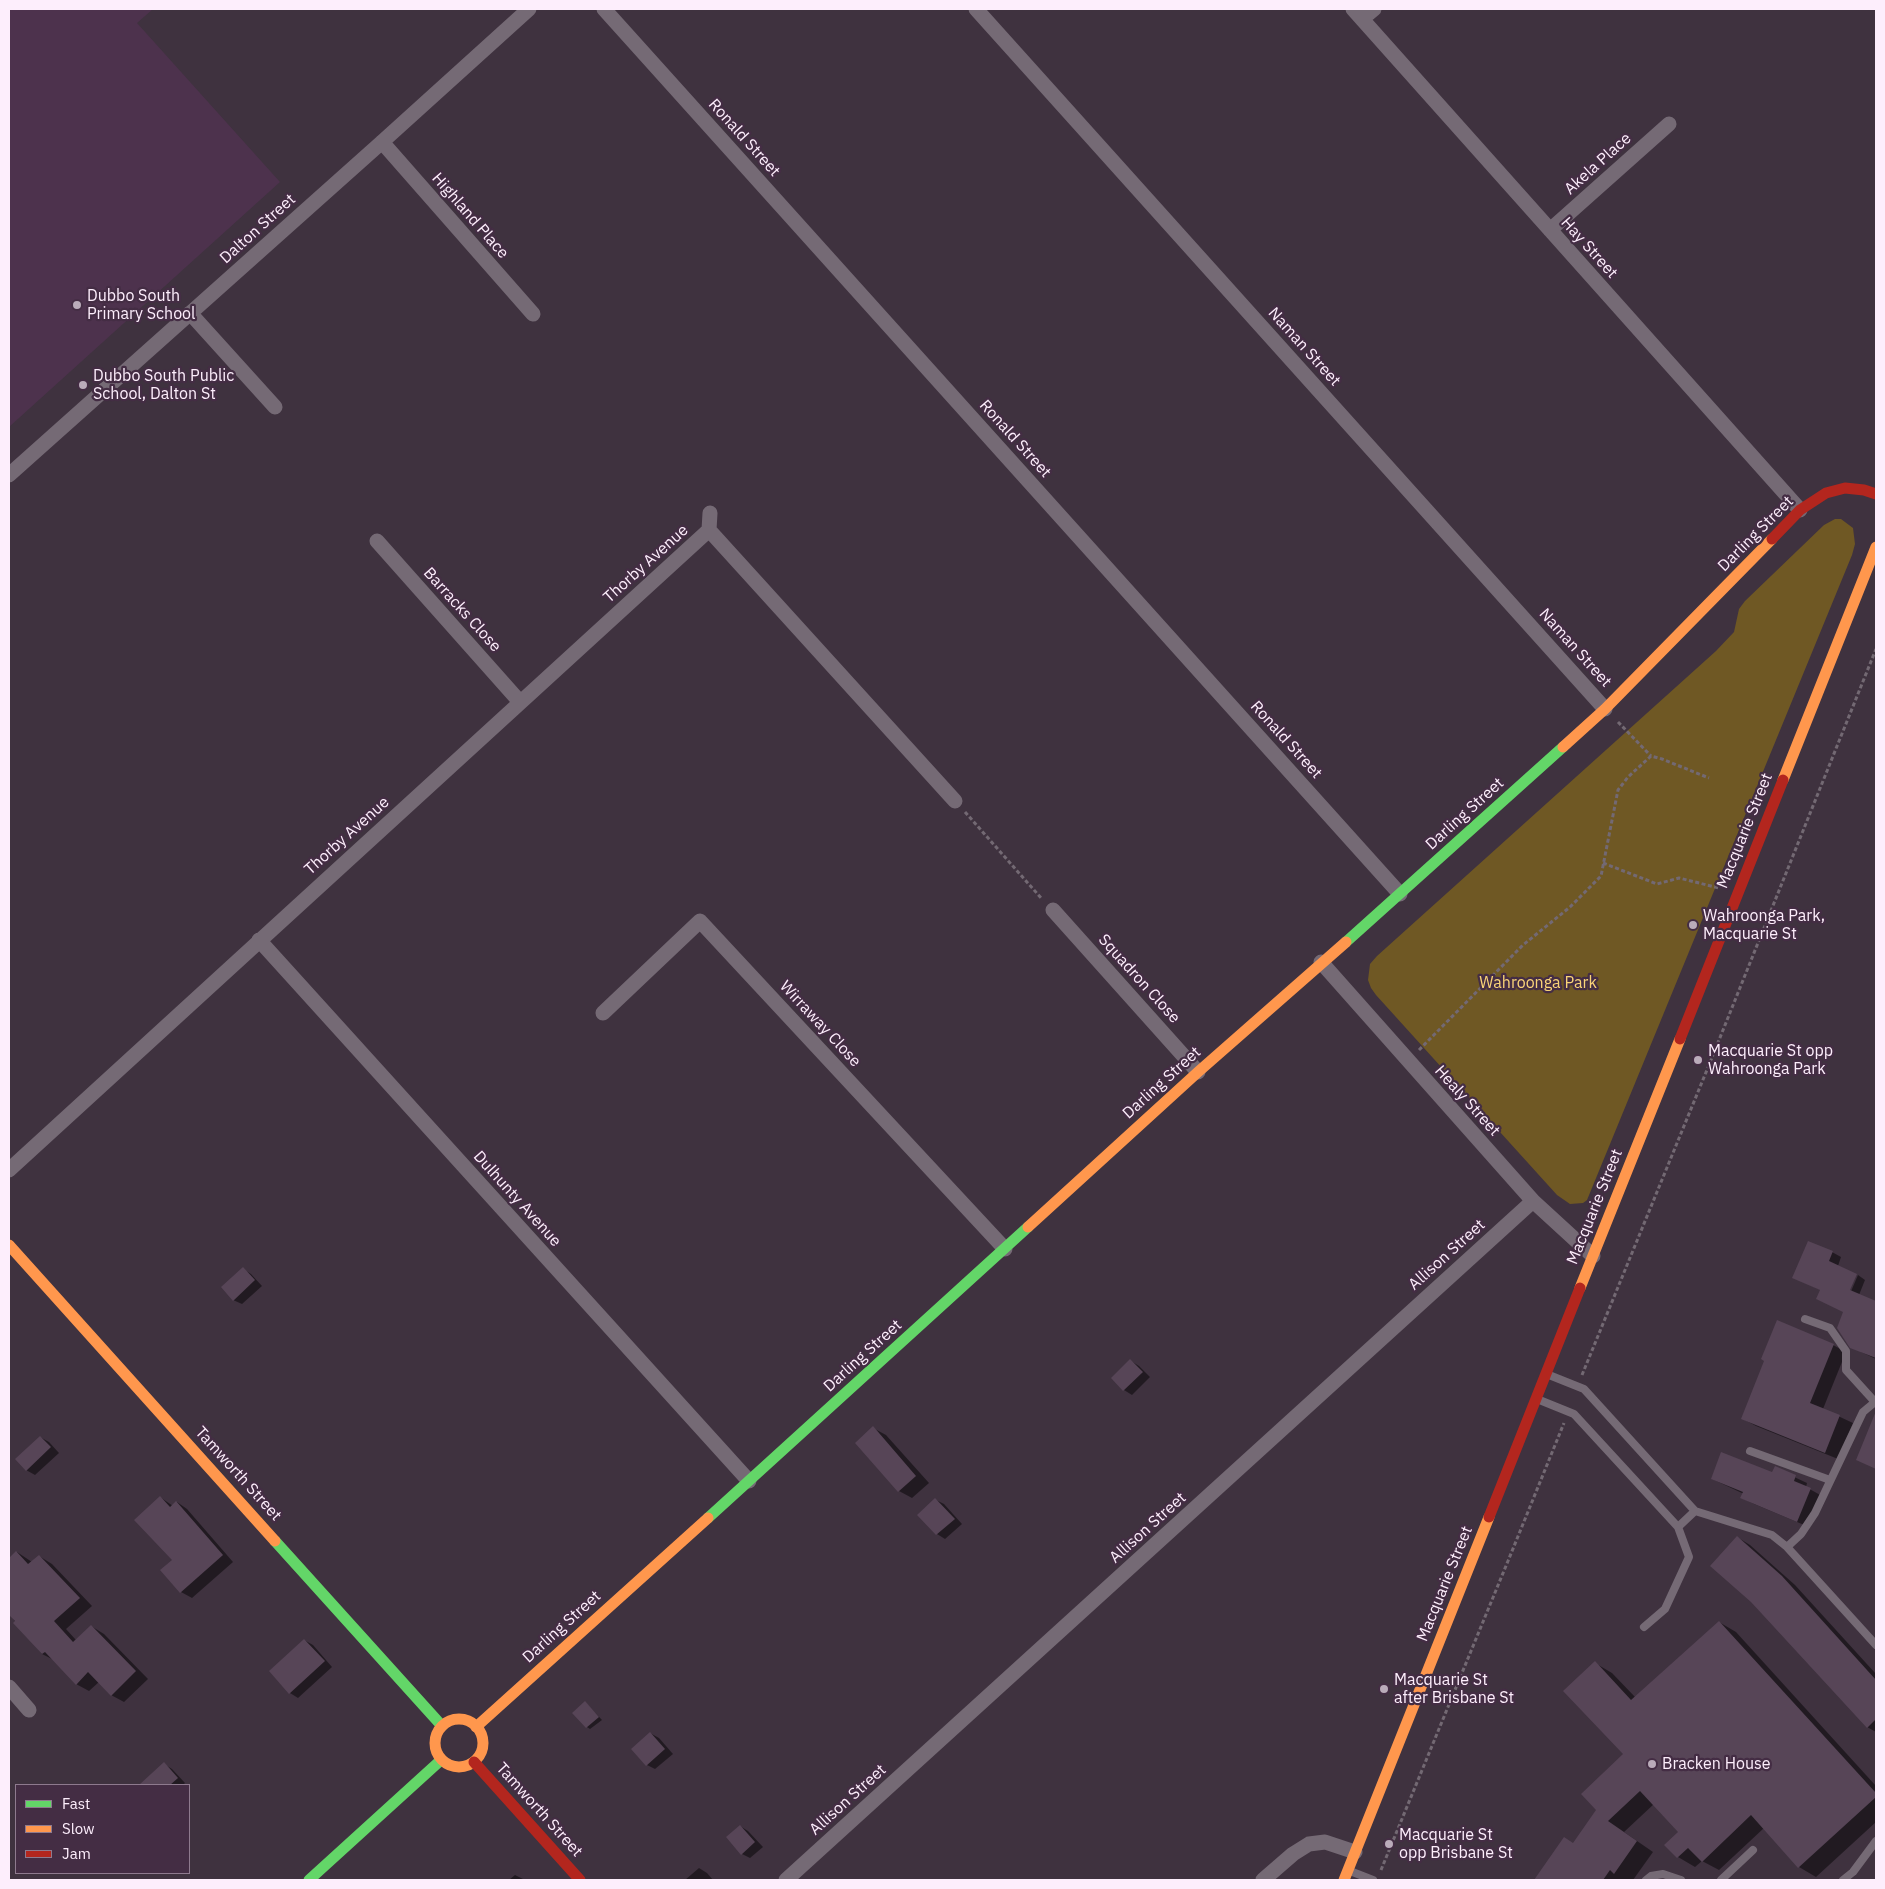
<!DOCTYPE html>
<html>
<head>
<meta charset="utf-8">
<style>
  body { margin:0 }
  #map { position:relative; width:1885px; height:1889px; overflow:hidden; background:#3f323f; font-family:"IBM Plex Sans",sans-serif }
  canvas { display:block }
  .frame { position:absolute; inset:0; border:10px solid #fdeefc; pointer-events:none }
  .legend { position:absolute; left:15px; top:1784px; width:175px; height:90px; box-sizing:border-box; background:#442d44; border:1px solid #8e7a8e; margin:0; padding:6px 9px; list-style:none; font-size:15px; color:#fdeefc }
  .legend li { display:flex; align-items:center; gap:10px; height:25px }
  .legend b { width:25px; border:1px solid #8e7a8e }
</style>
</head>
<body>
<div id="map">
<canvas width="1885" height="1889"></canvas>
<div class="frame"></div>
<ul class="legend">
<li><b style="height:6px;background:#63d668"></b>Fast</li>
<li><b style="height:6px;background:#ff974d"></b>Slow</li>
<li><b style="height:6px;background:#b3261e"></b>Jam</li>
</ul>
</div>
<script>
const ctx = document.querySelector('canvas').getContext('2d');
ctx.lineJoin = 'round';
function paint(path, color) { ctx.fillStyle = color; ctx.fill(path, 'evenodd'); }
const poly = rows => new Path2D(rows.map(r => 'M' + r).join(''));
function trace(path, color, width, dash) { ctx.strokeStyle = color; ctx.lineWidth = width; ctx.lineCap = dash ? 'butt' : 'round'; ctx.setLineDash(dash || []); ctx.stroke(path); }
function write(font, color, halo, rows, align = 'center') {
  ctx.font = font + ' "IBM Plex Sans",sans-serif'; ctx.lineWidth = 4.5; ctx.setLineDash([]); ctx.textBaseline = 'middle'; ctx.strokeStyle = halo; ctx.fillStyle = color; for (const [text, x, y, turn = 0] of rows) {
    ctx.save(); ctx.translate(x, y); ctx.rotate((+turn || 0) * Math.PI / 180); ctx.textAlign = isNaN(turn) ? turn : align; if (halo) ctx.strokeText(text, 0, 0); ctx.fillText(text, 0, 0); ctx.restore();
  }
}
paint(poly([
  [9,9,153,9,137,23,280,182,9,427]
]), '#4d324d');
paint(poly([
  [1835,519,1841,519,1853,528,1855,544,1852,555,1587,1200,1583,1203,1570,1204,1557,1195,1376,995,1371,988,1368,980,1370,964,1377,956,1716,651,1734,632,1739,609,1745,601,1824,525]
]), '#6f5824');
paint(poly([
  [1832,1252,1841,1257,1838,1266,1847,1295,1849,1296,1858,1275,1865,1280,1859,1295,1876,1302,1876,1359,1861,1352,1845,1312,1817,1299,1821,1290,1794,1278],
  [243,1269,251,1274,262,1286,242,1304,233,1300],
  [1833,1345,1846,1352,1823,1409,1853,1423,1838,1459,1756,1426,1743,1419],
  [1131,1361,1139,1366,1150,1377,1132,1395,1124,1390],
  [873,1428,886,1435,929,1483,912,1498,899,1491],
  [40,1437,49,1442,59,1453,35,1475,26,1470],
  [1775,1468,1807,1483,1806,1487,1822,1496,1809,1527,1754,1504,1742,1498,1744,1494,1712,1479,1773,1474],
  [160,1497,173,1506,177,1502,187,1509,233,1562,192,1598,181,1592,162,1571,174,1560],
  [936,1500,944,1504,962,1524,945,1539,937,1534,919,1515],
  [1737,1537,1750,1545,1795,1585,1876,1674,1876,1732,1867,1727,1751,1601],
  [17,1552,32,1562,39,1556,52,1564,92,1606,66,1629,76,1640,91,1626,104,1634,148,1679,124,1702,111,1695,99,1682,89,1691,76,1684,54,1660,42,1654,9,1614,9,1589,14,1585,9,1579,9,1559],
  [1719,1622,1736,1632,1876,1786,1876,1822,1816,1877,1799,1867,1764,1828,1719,1870,1702,1861,1695,1867,1678,1857,1666,1845,1680,1832,1654,1804,1624,1832,1653,1852,1633,1880,1543,1880,1538,1877,1574,1844,1598,1810,1625,1755,1595,1663,1612,1673,1636,1698],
  [304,1640,313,1645,332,1667,298,1698,290,1693],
  [586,1703,602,1720,590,1729,587,1727],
  [650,1733,659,1738,673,1754,655,1769,647,1765],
  [164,1764,172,1769,185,1783,183,1785,149,1785,145,1781],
  [740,1826,748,1831,763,1847,750,1858,742,1854],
  [699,1868,707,1873,713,1880,685,1880],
  [515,1875,525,1880,509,1880]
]), '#0007');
paint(poly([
  [1808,1241,1833,1251,1829,1261,1857,1274,1850,1290,1876,1301,1876,1358,1850,1348,1837,1328,1843,1312,1816,1299,1820,1290,1792,1278],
  [243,1267,255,1280,233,1301,221,1287],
  [1777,1320,1834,1344,1810,1403,1840,1415,1825,1453,1741,1419,1764,1361,1761,1359],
  [1130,1359,1143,1372,1123,1391,1111,1378],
  [1876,1411,1876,1469,1856,1460],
  [873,1426,916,1476,898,1492,855,1443],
  [40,1436,51,1447,26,1471,15,1459],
  [1721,1452,1772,1472,1775,1466,1796,1475,1794,1481,1811,1488,1797,1522,1740,1498,1743,1492,1711,1479],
  [160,1496,170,1507,176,1501,223,1555,180,1593,160,1570,172,1560,134,1520],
  [935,1498,955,1519,936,1535,917,1515],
  [1737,1536,1782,1576,1876,1680,1876,1719,1867,1728,1751,1602,1710,1566],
  [16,1551,28,1564,39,1555,80,1598,54,1621,73,1642,91,1625,136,1671,111,1696,88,1672,76,1685,45,1652,42,1654,13,1623,15,1621,9,1615,9,1558],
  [1719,1621,1876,1793,1876,1797,1798,1868,1751,1815,1702,1862,1688,1848,1677,1858,1664,1845,1678,1832,1640,1791,1608,1821,1637,1841,1614,1874,1610,1870,1603,1880,1534,1880,1564,1837,1573,1843,1596,1810,1581,1794,1623,1754,1563,1691,1595,1661,1631,1700],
  [304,1639,325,1661,289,1694,269,1671],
  [585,1701,599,1717,586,1728,572,1713],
  [650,1732,665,1749,646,1766,631,1749],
  [164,1762,178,1778,170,1785,139,1785],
  [740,1825,755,1842,741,1855,726,1837]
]), '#574557');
trace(poly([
  [1618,722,1651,756],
  [965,812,1042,899],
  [1603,863,1657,884,1679,878,1719,888],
  [1419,1050,1523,945,1570,907,1601,876,1618,790,1628,777,1651,756,1662,759,1709,778],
  [1582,1375,1709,1065,1876,649],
  [1381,1870,1508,1561,1564,1423]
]), '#736973', 3, [4, 2.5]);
trace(poly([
  [1805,1319,1830,1328,1846,1351,1846,1370,1875,1402],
  [1549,1375,1584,1389,1695,1511],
  [1537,1399,1574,1414,1678,1527],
  [1750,1451,1830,1480],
  [1787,1547,1801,1534,1815,1513,1863,1412,1875,1402,1876,1403],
  [1644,1627,1665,1609,1689,1557,1678,1527,1695,1511,1772,1535,1787,1547,1876,1645],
  [1350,1871,1373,1880],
  [1646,1880,1651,1876,1663,1874,1681,1880],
  [1721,1880,1753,1850],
  [1843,1880,1853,1872,1876,1841]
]), '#756a75', 8);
trace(poly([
  [604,9,1400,894],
  [976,9,1605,709],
  [1353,9,1800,510],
  [1362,19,1374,9],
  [382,142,533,314],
  [1550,230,1669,124],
  [190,313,275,407],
  [9,475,382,142,529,9],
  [710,513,709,530,955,801],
  [377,541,520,702],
  [1053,910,1198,1072],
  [259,940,749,1481],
  [1321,962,1533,1201,1593,1256],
  [603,1013,700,921,1005,1249],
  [9,1170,709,530],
  [9,1687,29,1710],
  [786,1880,1533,1201],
  [1263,1880,1293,1854,1309,1844,1325,1842,1355,1852]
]), '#756a75', 15);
trace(poly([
  [1346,942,1563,747],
  [708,1518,1028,1227],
  [275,1541,442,1726],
  [309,1880,441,1760]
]), '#63d668', 11);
trace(poly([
  [1563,747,1605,709,1772,539],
  [1783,780,1876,547],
  [1028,1227,1198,1072,1346,942],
  [9,1245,275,1541],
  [1580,1288,1680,1039],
  '435 1743a24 24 0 1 1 48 0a24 24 0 1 1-48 0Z',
  [476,1727,708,1518],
  [1344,1880,1489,1517]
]), '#ff974d', 11);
trace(poly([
  [1772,539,1800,510,1826,493,1845,488,1864,490,1876,494],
  [1680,1039,1783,780],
  [1489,1517,1580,1288],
  [474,1762,580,1880]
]), '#b3261e', 11);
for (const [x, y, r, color] of [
  [77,305,5,"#baacba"],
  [83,385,5,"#baacba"],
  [1693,925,5,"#baacba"],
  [1698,1060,5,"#baacba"],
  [1384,1689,5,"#baacba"],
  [1652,1764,5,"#baacba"],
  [1389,1844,5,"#baacba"]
]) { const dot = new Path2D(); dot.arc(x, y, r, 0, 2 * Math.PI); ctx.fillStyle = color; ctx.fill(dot); trace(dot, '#442d44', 2); }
write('16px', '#fdeefc', '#442d44', [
  ["Ronald Street",744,138,48],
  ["Akela Place",1598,164,-42],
  ["Highland Place",470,216,49],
  ["Dalton Street",258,229,-42],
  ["Hay Street",1589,248,48],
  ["Naman Street",1304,347,48],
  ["Ronald Street",1015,439,48],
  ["Darling Street",1756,534,-45],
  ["Thorby Avenue",646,564,-42],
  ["Barracks Close",462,610,48],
  ["Naman Street",1575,648,48],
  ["Ronald Street",1286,740,48],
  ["Darling Street",1465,814,-42],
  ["Macquarie Street",1745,831,-68],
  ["Thorby Avenue",347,836,-42],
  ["Squadron Close",1139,979,48],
  ["Wirraway Close",820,1024,47],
  ["Darling Street",1162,1083,-42],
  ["Healy Street",1467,1101,48],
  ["Dulhunty Avenue",517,1199,48],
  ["Macquarie Street",1595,1207,-68],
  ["Allison Street",1447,1255,-42],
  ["Darling Street",863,1356,-42],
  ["Tamworth Street",238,1474,48],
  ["Allison Street",1148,1528,-42],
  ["Macquarie Street",1445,1584,-68],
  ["Darling Street",562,1627,-42],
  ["Allison Street",848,1800,-42],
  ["Tamworth Street",539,1810,48]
]);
write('16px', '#fdeefc', '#442d44', [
  ["Dubbo South",87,296],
  ["Primary School",87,314],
  ["Dubbo South Public",93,376],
  ["School, Dalton St",93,394],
  ["Wahroonga Park,",1703,916],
  ["Macquarie St",1703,934],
  ["Macquarie St opp",1708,1051],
  ["Wahroonga Park",1708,1069],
  ["Macquarie St",1394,1680],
  ["after Brisbane St",1394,1698],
  ["Bracken House",1662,1764],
  ["Macquarie St",1399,1835],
  ["opp Brisbane St",1399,1853]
], 'left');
write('16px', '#fad477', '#442d44', [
  ["Wahroonga Park",1538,983]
]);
</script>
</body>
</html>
